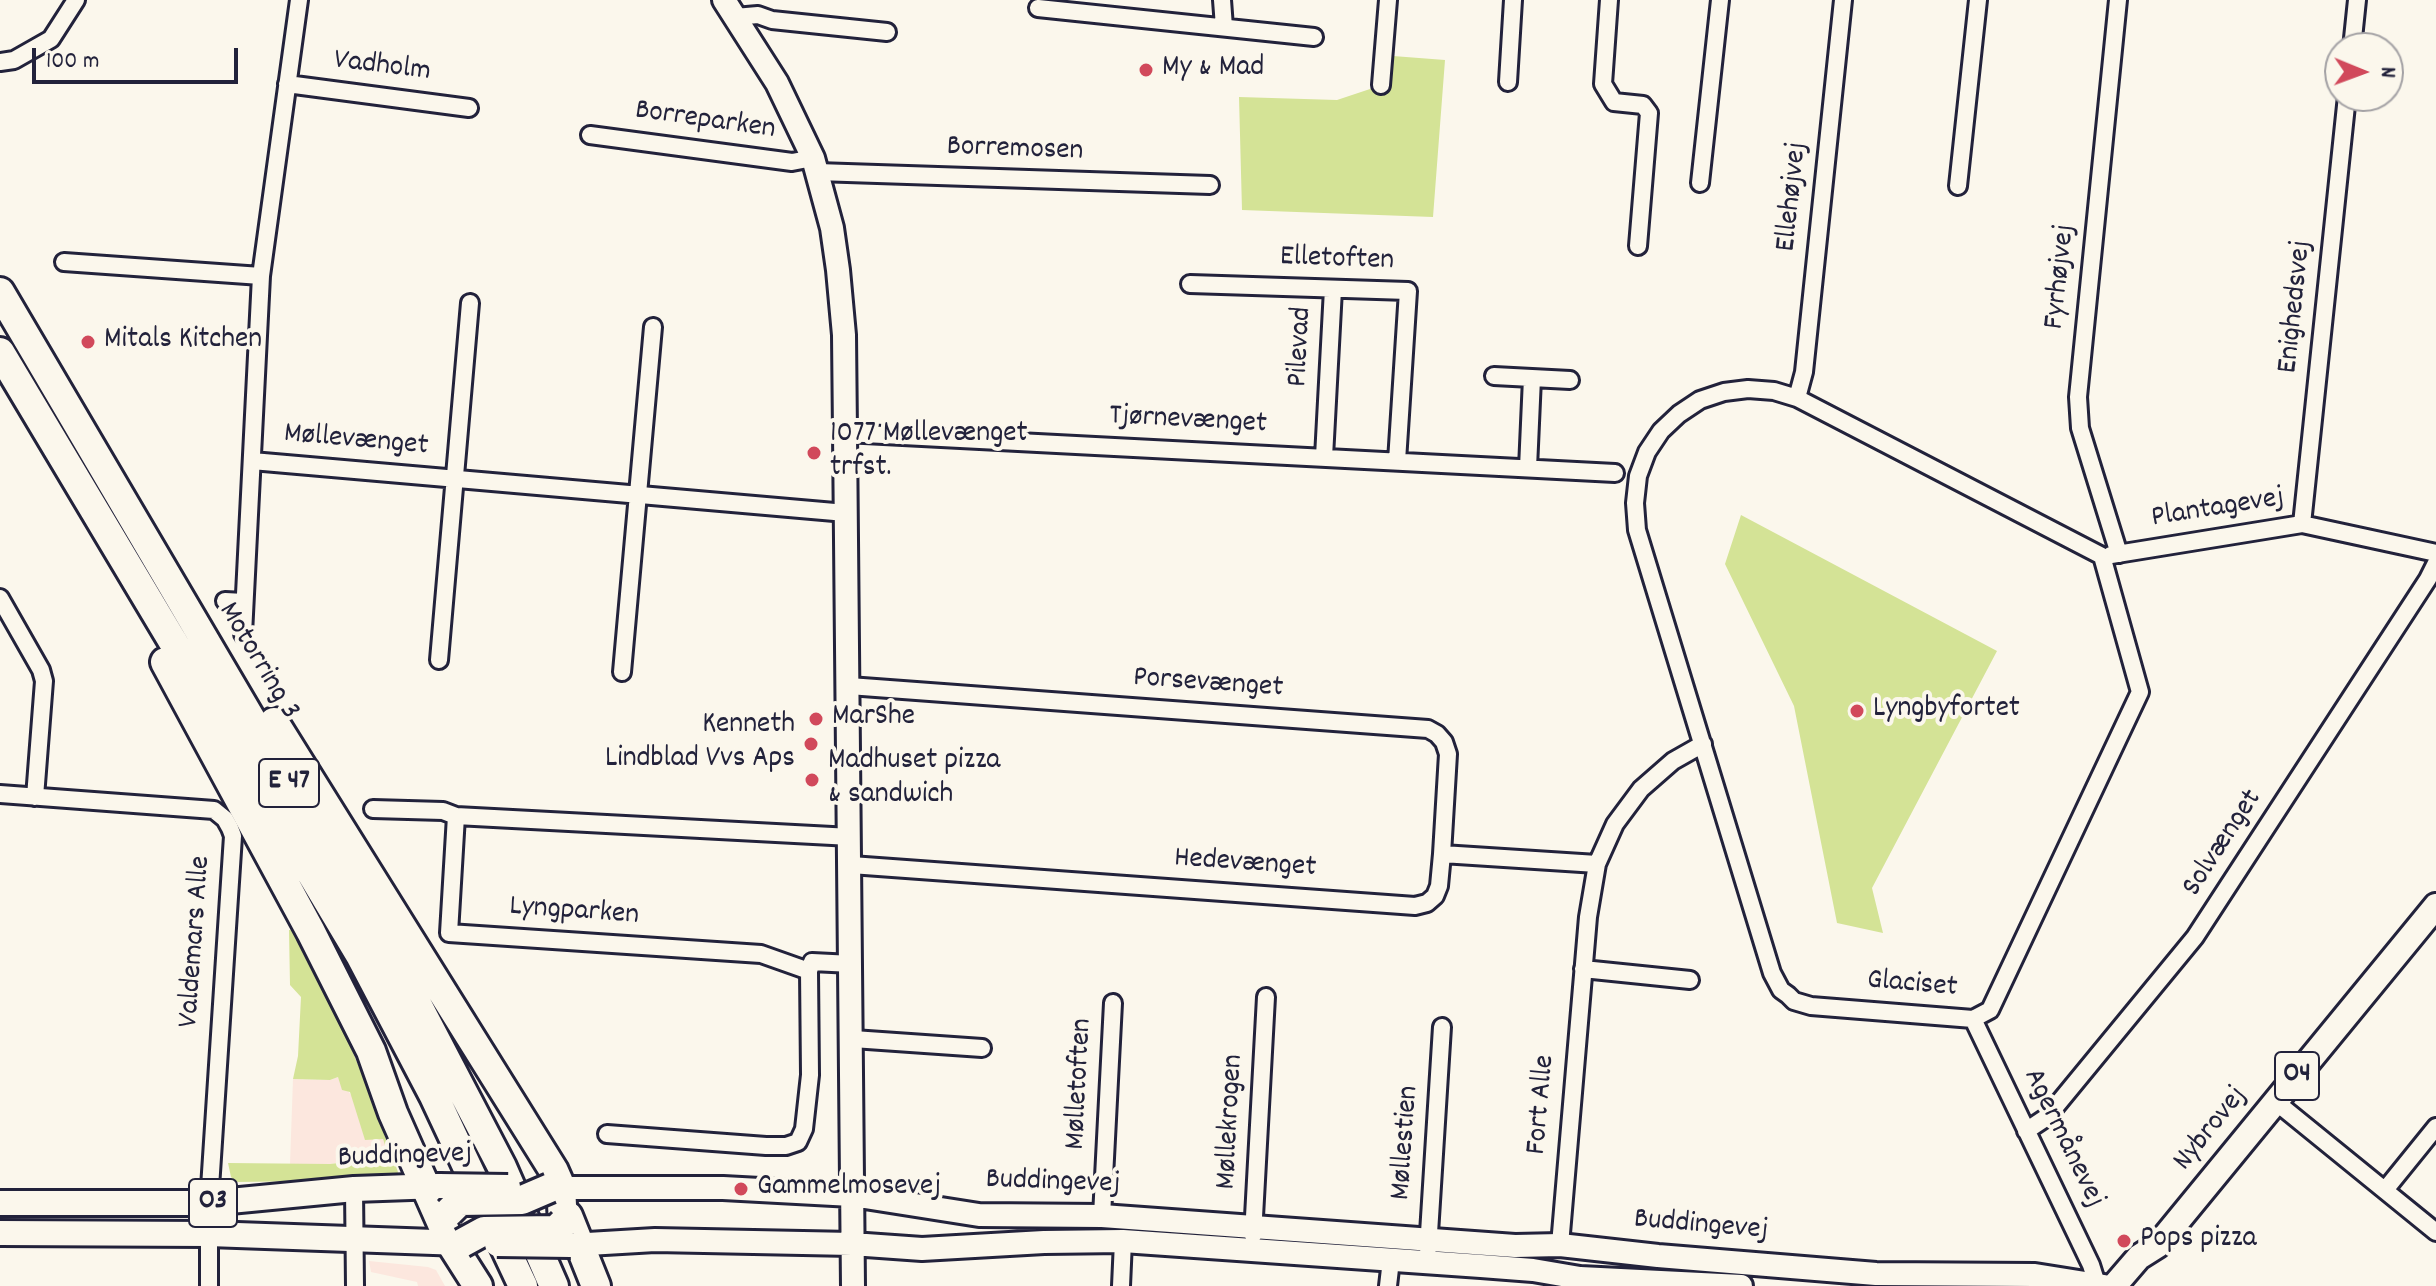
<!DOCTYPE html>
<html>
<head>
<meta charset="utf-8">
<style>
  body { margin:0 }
  #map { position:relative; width:2436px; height:1286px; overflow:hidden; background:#fbf7ec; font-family:Dekko,sans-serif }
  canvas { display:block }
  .north { position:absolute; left:2324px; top:32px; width:80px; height:80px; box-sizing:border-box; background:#fbf7ec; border:2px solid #a4a2a5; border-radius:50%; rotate:91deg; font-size:22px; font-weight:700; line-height:32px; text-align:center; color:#22223b }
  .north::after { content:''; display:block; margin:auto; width:28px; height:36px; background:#d1495b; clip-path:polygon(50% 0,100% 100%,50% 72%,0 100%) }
  .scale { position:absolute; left:32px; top:48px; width:206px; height:36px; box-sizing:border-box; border:4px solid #22223b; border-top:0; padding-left:10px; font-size:24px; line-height:28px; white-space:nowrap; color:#22223b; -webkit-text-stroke:6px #fbf7ec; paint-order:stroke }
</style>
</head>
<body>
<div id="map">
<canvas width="2436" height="1286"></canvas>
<div class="north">N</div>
<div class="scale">100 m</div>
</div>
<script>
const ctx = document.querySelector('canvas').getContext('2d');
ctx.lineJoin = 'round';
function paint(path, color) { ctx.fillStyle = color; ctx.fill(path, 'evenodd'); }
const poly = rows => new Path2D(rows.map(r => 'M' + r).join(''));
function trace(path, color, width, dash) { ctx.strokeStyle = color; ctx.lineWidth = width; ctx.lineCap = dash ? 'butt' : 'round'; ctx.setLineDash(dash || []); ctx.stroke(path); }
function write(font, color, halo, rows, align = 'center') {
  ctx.font = font + ' Dekko,sans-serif'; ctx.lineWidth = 8; ctx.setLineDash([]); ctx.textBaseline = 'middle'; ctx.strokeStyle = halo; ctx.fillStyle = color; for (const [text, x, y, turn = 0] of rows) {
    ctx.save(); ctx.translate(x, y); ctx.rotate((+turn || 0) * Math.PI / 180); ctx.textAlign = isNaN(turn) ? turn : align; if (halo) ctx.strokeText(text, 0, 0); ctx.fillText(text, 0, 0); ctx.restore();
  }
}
paint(poly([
  [338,1077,383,1139,389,1157,330,1164,290,1164,293,1079,330,1080],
  [369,1261,428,1267,436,1270,445,1286,418,1286,417,1282,371,1272]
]), '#fce7de');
paint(poly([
  [1380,55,1445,60,1433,217,1242,210,1239,97,1337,100,1376,87],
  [1741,515,1997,651,1872,888,1883,933,1837,923,1794,706,1725,564],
  [289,930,299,930,311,955,362,1074,398,1172,394,1180,236,1182,231,1177,228,1163,330,1164,389,1157,383,1139,365,1140,350,1092,342,1090,338,1077,330,1080,293,1079,298,1056,301,997,290,985]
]), '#d4e396');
const street = poly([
  [1222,0,1224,27],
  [1609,0,1603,84,1614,102,1643,105,1649,113,1638,246],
  [2118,0,2078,397,2080,428,2119,554],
  [1038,8,1314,37],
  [735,17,758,15,772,20,887,32],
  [2352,48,2357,0],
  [0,62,14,60,51,39,76,0],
  [1508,82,1513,0],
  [287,84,469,108],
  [1381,85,1388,0],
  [590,135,792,162,813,158],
  [817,172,1210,185],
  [1700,183,1720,0],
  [1958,186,1978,0],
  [64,262,261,276],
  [1190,284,1408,291,1397,461],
  [1494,376,1570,380],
  [1748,389,1774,391,1797,398,2102,556,2140,692,1990,1010,1973,1019,1811,1006,1794,1001,1788,995,1781,990,1772,973,1637,530,1635,503,1638,476,1647,452,1661,431,1679,414,1700,400,1724,392,1748,389],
  [1797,398,1804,372,1843,0],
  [845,433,1615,473],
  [1324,457,1333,289],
  [252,461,846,513],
  [1528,468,1532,378],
  [2302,524,2347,96],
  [2111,555,2302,524,2436,553],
  [0,598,41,670,44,681,35,797],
  [225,601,244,602],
  [243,634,261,276,299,0],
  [439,660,470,303],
  [622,672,653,327],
  [849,686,1428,729,1437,734,1444,742,1448,754,1442,854],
  [0,794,214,810,225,819,230,828,233,836,209,1203],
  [373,809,443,811,456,816],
  [851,865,1415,906,1427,903,1435,896,1439,886,1442,854,1597,864],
  [1583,969,1690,980],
  [809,971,761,954,449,933,456,816,851,837],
  [1973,1019,2091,1265,2097,1284],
  [853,1039,982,1048],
  [2276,1102,2436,1232],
  [2026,1131,2047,1117,2195,937,2428,579,2436,563],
  [607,1134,766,1146,786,1146,798,1142,804,1129,810,1075,809,971,812,962,852,964],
  [354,1189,355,1286],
  [2385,1190,2436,1127],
  [1102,1216,1113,1003],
  [209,1234,209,1286],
  [1253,1235,1266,997],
  [1560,1245,1588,917,1597,864,1615,824,1641,789,1673,761,1703,744],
  [1428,1249,1442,1027],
  [1121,1286,1123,1241],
  [1388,1286,1391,1260]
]);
const secondary = poly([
  [724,0,777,83,813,158,832,228,838,270,844,335,845,433,853,1286],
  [550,1188,723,1188,852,1195,979,1215,1102,1216,1515,1246,1560,1245,1658,1256,1876,1274,2035,1275,2104,1286],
  [571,1245,655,1240,852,1244,922,1249,1044,1242,1123,1241,1481,1266,1533,1270,1580,1278,1741,1286]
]);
const primary = poly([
  [0,1203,209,1203,354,1189,439,1186],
  [0,1233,209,1234,462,1243],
  [2114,1286,2139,1257,2158,1245,2436,906]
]);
const highway = poly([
  [0,292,405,981,502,1167,554,1286],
  [0,352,360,955,434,1096,523,1286],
  [165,662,311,932,371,1051,393,1113,450,1242,478,1286],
  [274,722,554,1171,561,1187,563,1223],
  [568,1216,596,1286]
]);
trace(street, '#22223b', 22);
trace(secondary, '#22223b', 28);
trace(primary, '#22223b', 30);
trace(highway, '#22223b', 34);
trace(street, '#fbf7ec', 16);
trace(secondary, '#fbf7ec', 22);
trace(primary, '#fbf7ec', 24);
trace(highway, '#fbf7ec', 28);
const primaryBridge = poly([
  [439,1186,508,1187],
  [497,1244,571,1245]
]);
const highwayBridge = poly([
  [449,1212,460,1201,522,1200,550,1188],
  [462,1243,484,1231,556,1230,563,1223]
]);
trace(primaryBridge, '#22223b', 30, []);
trace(highwayBridge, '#22223b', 34, []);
trace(primaryBridge, '#fbf7ec', 24);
trace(highwayBridge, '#fbf7ec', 28);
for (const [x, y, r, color] of [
  [1146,70,8,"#d1495b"],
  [88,342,8,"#d1495b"],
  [814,453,8,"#d1495b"],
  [1857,711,8,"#d1495b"],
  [816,719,8,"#d1495b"],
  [811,744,8,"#d1495b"],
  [812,780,8,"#d1495b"],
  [741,1189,8,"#d1495b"],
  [2124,1241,8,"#d1495b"]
]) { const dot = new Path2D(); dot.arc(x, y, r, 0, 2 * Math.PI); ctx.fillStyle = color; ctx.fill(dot); trace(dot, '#fbf7ec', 3); }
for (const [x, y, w] of [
  [289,783,60],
  [2297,1076,44],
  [213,1203,48]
]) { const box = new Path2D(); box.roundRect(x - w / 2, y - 24, w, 48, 6); ctx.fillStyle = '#fbf7ec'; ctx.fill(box); trace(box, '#22223b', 2); }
write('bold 28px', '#22223b', null, [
  ["E 47",289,783],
  ["O4",2297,1076],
  ["O3",213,1203]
]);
write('30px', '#22223b', '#fbf7ec', [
  ["Vadholm",382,68,7],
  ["Borreparken",705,122,8],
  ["Borremosen",1015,151,2],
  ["Ellehøjvej",1794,197,-84],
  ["Elletoften",1337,261,2],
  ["Fyrhøjvej",2062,277,-84],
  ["Enighedsvej",2297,307,-84],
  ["Pilevad",1302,347,-87],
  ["Tjørnevænget",1188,422,3],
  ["Møllevænget",356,442,5],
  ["Plantagevej",2218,510,-9],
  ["Motorring 3",257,662,59],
  ["Porsevænget",1208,685,4],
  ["Solvænget",2224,844,-57],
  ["Hedevænget",1245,865,4],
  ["Lyngparken",574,913,4],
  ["Valdemars Alle",197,942,-86],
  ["Glaciset",1912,986,5],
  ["Mølletoften",1081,1084,-87],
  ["Fort Alle",1543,1105,-85],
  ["Møllekrogen",1232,1122,-87],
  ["Nybrovej",2212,1130,-51],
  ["Agermånevej",2062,1139,64],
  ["Møllestien",1407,1143,-86],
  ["Buddingevej",405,1158,-2],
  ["Buddingevej",1053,1184,2],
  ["Buddingevej",1701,1227,5]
]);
write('30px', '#22223b', '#fbf7ec', [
  ["My & Mad",1162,70],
  ["Mitals Kitchen",104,342],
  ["1077 Møllevænget",830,436],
  ["trfst.",830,470],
  ["Lyngbyfortet",1873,711],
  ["MarShe",832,719],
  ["Kenneth",795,727,"right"],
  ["Lindblad Vvs Aps",795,761,"right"],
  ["Madhuset pizza",828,763],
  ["& sandwich",828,797],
  ["Gammelmosevej",757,1189],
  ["Pops pizza",2140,1241]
], 'left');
</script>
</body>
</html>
